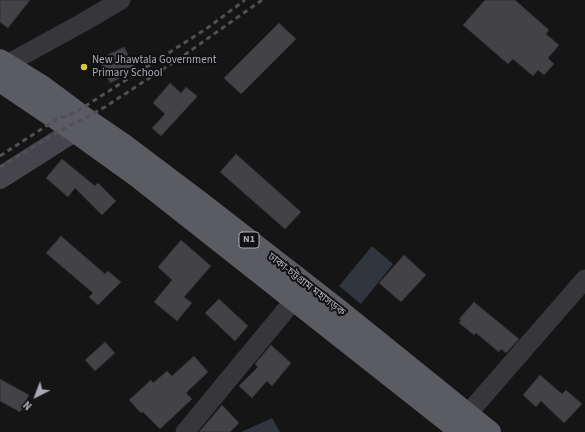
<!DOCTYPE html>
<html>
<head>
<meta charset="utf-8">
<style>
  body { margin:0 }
  #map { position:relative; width:585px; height:432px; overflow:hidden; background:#151516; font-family:"Source Sans 3",sans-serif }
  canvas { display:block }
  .north { position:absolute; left:16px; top:376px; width:40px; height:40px; -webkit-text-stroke:3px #101011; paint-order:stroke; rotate:222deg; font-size:11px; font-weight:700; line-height:16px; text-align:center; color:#a9aab5 }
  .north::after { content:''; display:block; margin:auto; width:14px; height:18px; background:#a9aab5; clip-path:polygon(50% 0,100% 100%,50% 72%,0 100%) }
</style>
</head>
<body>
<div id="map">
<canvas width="585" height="432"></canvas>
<div class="north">N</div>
</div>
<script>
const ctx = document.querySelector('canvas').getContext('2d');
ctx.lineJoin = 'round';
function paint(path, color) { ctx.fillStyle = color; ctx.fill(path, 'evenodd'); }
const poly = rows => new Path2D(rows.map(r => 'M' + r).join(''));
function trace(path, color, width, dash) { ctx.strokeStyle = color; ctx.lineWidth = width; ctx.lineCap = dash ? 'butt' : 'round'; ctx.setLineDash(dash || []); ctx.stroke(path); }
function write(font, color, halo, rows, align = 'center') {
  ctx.font = font + ' "Source Sans 3","Noto Sans Bengali",sans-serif'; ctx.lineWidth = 4; ctx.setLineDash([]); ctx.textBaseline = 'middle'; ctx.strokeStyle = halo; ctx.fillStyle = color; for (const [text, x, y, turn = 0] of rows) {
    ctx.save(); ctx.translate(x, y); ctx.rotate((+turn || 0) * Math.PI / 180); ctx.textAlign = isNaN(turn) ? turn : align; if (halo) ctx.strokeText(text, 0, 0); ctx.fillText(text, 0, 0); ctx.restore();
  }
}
paint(poly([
  [372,246,393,264,361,304,339,286],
  [272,418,280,432,241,432]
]), '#30353e');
const building = poly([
  [0,0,30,0,8,28,0,22,0,0],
  [485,0,515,0,549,30,546,34,559,45,548,58,554,64,544,75,538,70,533,76,513,59,508,64,463,25,485,0],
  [279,23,296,39,241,94,224,78,279,23],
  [124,47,136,70,110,83,99,59,124,47],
  [170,83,181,93,186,87,197,96,196,98,161,136,152,128,165,114,153,103,170,83],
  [236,154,301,212,285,229,220,172,236,154],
  [62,159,95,186,98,183,116,201,102,215,75,188,68,197,46,178,62,159],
  [61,236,105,274,108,271,121,282,98,305,89,297,93,293,46,253,61,236],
  [181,240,211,266,184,297,192,303,177,321,154,302,172,280,158,267,181,240],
  [404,255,426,275,401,302,379,283,404,255],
  [219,299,248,326,235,341,205,313,219,299],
  [474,302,519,339,506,353,501,349,499,352,476,333,474,335,459,323,461,320,459,319,474,302],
  [105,342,115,353,95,371,85,360,105,342],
  [271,345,291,363,272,386,267,381,252,398,239,386,258,367,255,364,271,345],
  [194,356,208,372,186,393,192,399,160,429,143,412,141,413,129,400,151,380,153,383,167,371,172,376,194,356],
  [540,375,562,394,566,390,582,404,564,423,541,401,536,407,523,395,540,375],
  [0,379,29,395,20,412,0,401,0,379],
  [222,405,239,423,230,432,199,432,222,405]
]);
paint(building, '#434246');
trace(building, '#302f32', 1);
trace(poly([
  [7,64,82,23,121,0],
  [458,425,585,279],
  [185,432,294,300]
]), '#37363b', 19);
trace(poly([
  [0,178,74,131]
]), '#45454b', 22);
trace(poly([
  [0,60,42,86,85,118,123,144,200,202,335,307,490,432],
  [0,81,74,131,138,177,461,432]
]), '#5b5c62', 22);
trace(poly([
  [0,156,57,119,76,112,206,29,245,0],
  [0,167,68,126,85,118,105,107,183,56,262,0]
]), '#505056', 3, [5, 4]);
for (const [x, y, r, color] of [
  [84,67,4,"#dbc348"]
]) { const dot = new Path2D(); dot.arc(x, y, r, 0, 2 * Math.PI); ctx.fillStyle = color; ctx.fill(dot); trace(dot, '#101011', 1.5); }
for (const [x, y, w] of [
  [249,240,20]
]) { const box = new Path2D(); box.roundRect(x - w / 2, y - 8, w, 16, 3); ctx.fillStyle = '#101011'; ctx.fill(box); trace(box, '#a9aab5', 1); }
write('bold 10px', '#a9aab5', null, [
  ["N1",249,240]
]);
write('11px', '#a9aab5', '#101011', [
  ["New Jhawtala Government",92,61],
  ["Primary School",92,74]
], 'left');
write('11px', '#a9aab5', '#101011', [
  ["ঢাকা-চট্টগ্রাম মহাসড়ক",306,285,38]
]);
</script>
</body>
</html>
